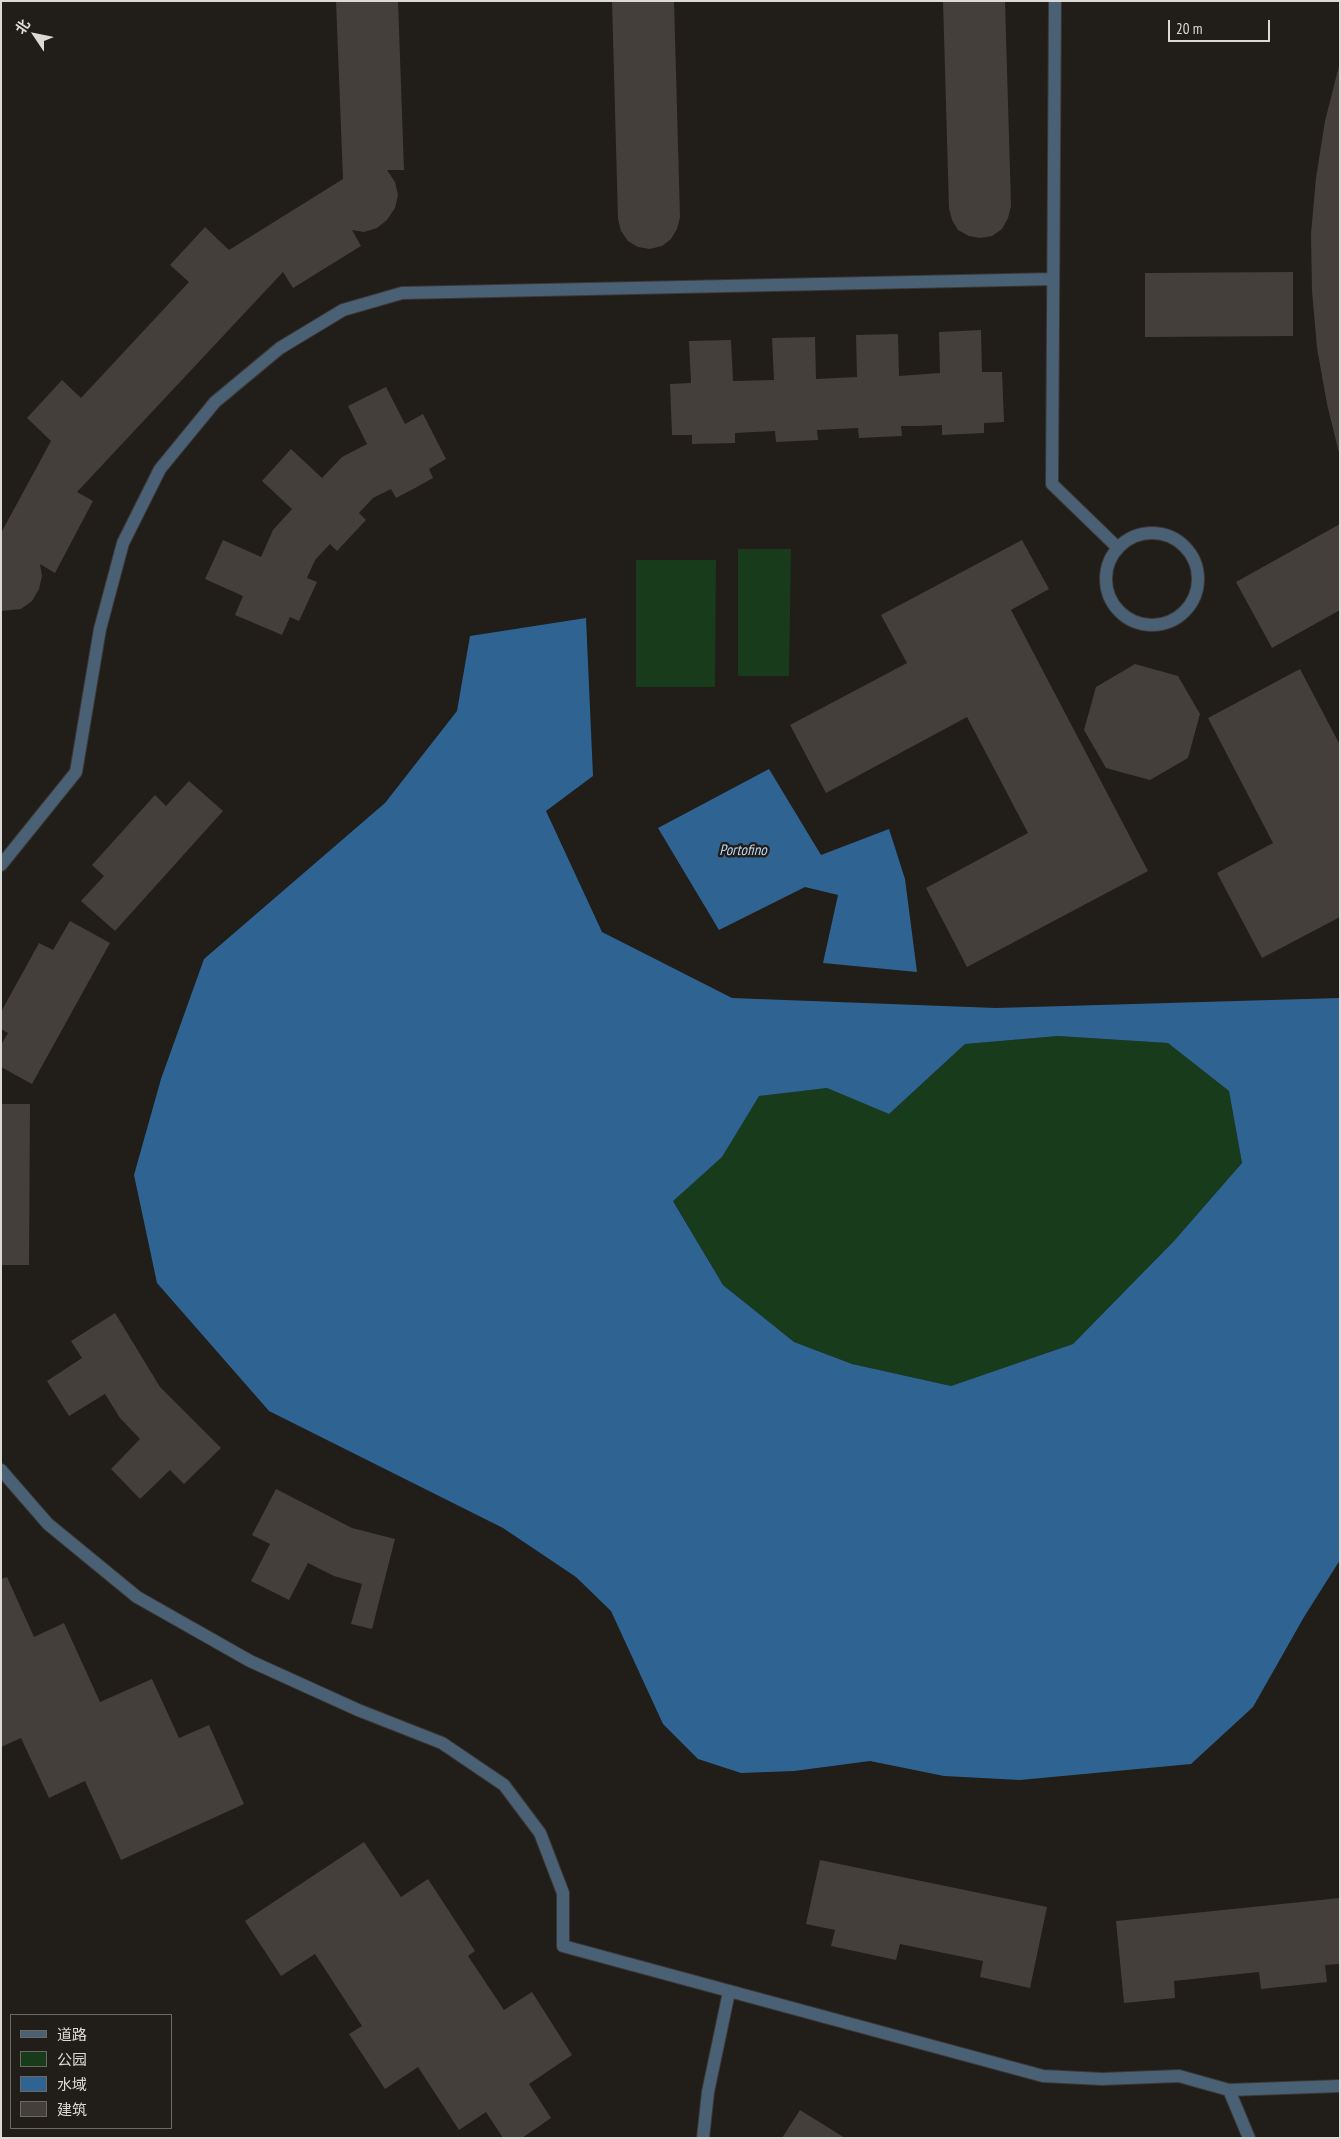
<!DOCTYPE html>
<html>
<head>
<meta charset="utf-8">
<style>
  body { margin:0 }
  #map { position:relative; width:1341px; height:2139px; overflow:hidden; background:#211d19; font-family:"PT Sans Narrow","Noto Sans SC",sans-serif }
  canvas { display:block }
  .frame { position:absolute; inset:0; border:2px solid #dcdad7; pointer-events:none }
  .legend { position:absolute; left:10px; top:2014px; width:162px; height:115px; box-sizing:border-box; background:#211d19; border:1px solid #6c6965; margin:0; padding:6px 9px; list-style:none; font-size:15px; color:#dcdad7 }
  .legend li { display:flex; align-items:center; gap:10px; height:25px }
  .legend b { width:25px; border:1px solid #6c6965 }
  .north { position:absolute; left:10px; top:10px; width:50px; height:50px; -webkit-text-stroke:4px #211d19; paint-order:stroke; rotate:304deg; font-size:14px; font-weight:700; line-height:20px; text-align:center; color:#dcdad7 }
  .north::after { content:''; display:block; margin:auto; width:18px; height:22px; background:#dcdad7; clip-path:polygon(50% 0,100% 100%,50% 72%,0 100%) }
  .scale { position:absolute; left:1168px; top:20px; width:102px; height:22px; box-sizing:border-box; border:2px solid #dcdad7; border-top:0; padding-left:6px; font-size:15px; line-height:18px; white-space:nowrap; color:#dcdad7; -webkit-text-stroke:4px #211d19; paint-order:stroke }
</style>
</head>
<body>
<div id="map">
<canvas width="1341" height="2139"></canvas>
<div class="frame"></div>
<ul class="legend">
<li><b style="height:6px;background:#4a6074"></b>道路</li>
<li><b style="height:14px;background:#183b1b"></b>公园</li>
<li><b style="height:14px;background:#2f6492"></b>水域</li>
<li><b style="height:14px;background:#453f3c"></b>建筑</li>
</ul>
<div class="north">北</div>
<div class="scale">20 m</div>
</div>
<script>
const ctx = document.querySelector('canvas').getContext('2d');
ctx.lineJoin = 'round';
function paint(path, color) { ctx.fillStyle = color; ctx.fill(path, 'evenodd'); }
const poly = rows => new Path2D(rows.map(r => 'M' + r).join(''));
function trace(path, color, width, dash) { ctx.strokeStyle = color; ctx.lineWidth = width; ctx.lineCap = dash ? 'butt' : 'round'; ctx.setLineDash(dash || []); ctx.stroke(path); }
function write(font, color, halo, rows, align = 'center') {
  ctx.font = font + ' "PT Sans Narrow",sans-serif'; ctx.lineWidth = 5; ctx.setLineDash([]); ctx.textBaseline = 'middle'; ctx.strokeStyle = halo; ctx.fillStyle = color; for (const [text, x, y, turn = 0] of rows) {
    ctx.save(); ctx.translate(x, y); ctx.rotate((+turn || 0) * Math.PI / 180); ctx.textAlign = isNaN(turn) ? turn : align; if (halo) ctx.strokeText(text, 0, 0); ctx.fillText(text, 0, 0); ctx.restore();
  }
}
paint(poly([
  [738,549,791,549,789,676,738,676],
  [636,560,716,560,715,687,636,687],
  [1058,1036,1168,1043,1229,1091,1242,1163,1174,1241,1073,1344,951,1386,852,1364,794,1342,723,1285,673,1200,722,1157,758,1096,827,1088,889,1114,965,1044]
]), '#183b1b');
paint(poly([
  [586,618,593,776,546,811,602,932,732,998,996,1008,1340,998,1340,1560,1304,1617,1253,1707,1191,1764,1020,1780,944,1776,870,1761,794,1771,741,1773,698,1759,663,1724,611,1611,576,1577,503,1528,269,1411,157,1283,134,1175,161,1079,204,959,385,803,457,711,470,636],
  [1058,1036,1168,1043,1229,1091,1242,1163,1174,1241,1073,1344,951,1386,852,1364,794,1342,723,1285,673,1201,722,1157,759,1096,827,1088,889,1114,965,1044],
  [769,769,821,855,889,829,905,879,917,972,823,963,838,895,805,887,719,930,658,828]
]), '#2f6492');
paint(poly([
  [336,1,398,1,404,170,387,170,395,182,398,195,395,208,387,220,377,228,364,232,352,230,361,246,293,288,283,272,77,492,93,501,55,573,40,564,42,576,39,589,32,601,21,609,1,611,1,533,51,441,27,418,62,380,81,398,189,282,170,265,205,227,229,250,343,179],
  [612,1,674,1,680,217,677,229,671,239,662,246,650,249,638,247,628,241,621,231,618,219],
  [943,1,1005,1,1011,206,1008,218,1002,229,992,236,980,238,969,236,958,230,952,220,949,208],
  [1340,62,1340,453,1339,453,1327,404,1317,348,1312,291,1311,234,1316,178,1325,121],
  [1293,272,1293,336,1145,337,1145,273],
  [981,330,982,372,1002,372,1004,422,984,423,984,433,942,435,942,425,921,426,901,426,902,436,859,438,858,428,817,430,818,440,776,442,775,431,735,433,735,443,692,444,692,435,672,435,670,384,691,383,689,341,731,340,733,381,774,380,772,338,815,337,816,379,857,377,856,335,898,334,899,376,940,373,939,332],
  [386,387,405,424,423,414,446,459,429,469,433,478,415,488,396,498,391,489,373,498,359,513,366,520,351,536,337,551,330,544,315,560,307,578,317,582,299,621,290,617,282,635,235,615,243,596,205,579,223,540,261,557,273,530,292,509,262,481,291,449,322,478,342,457,367,444,348,406],
  [1340,524,1340,610,1272,648,1236,582],
  [1022,540,1049,589,1011,610,1148,871,967,967,926,888,1028,833,967,717,826,793,790,725,907,663,881,615],
  [1135,664,1178,676,1200,714,1188,758,1150,780,1106,768,1084,730,1096,687],
  [1300,669,1340,745,1340,917,1262,958,1217,873,1273,843,1208,718],
  [189,781,223,811,115,931,81,901,104,876,92,865,155,795,166,806],
  [70,921,110,943,32,1084,1,1067,1,1045,8,1033,1,1029,1,1012,39,943,53,950],
  [1,1104,30,1104,29,1265,1,1265],
  [115,1313,160,1387,221,1448,184,1484,170,1470,140,1499,111,1469,140,1439,120,1418,105,1394,69,1416,47,1381,82,1358,71,1341],
  [276,1489,352,1528,395,1539,372,1629,351,1624,362,1584,334,1576,308,1563,289,1600,251,1581,270,1544,252,1535],
  [7,1577,34,1637,64,1623,100,1702,152,1679,179,1738,209,1725,244,1804,121,1860,85,1781,49,1798,21,1738,1,1747,1,1579],
  [364,1842,401,1897,428,1879,475,1951,468,1956,504,2010,532,1992,572,2055,529,2084,551,2118,522,2138,503,2138,486,2112,459,2130,418,2067,385,2089,349,2034,362,2026,315,1954,281,1976,245,1921],
  [820,1860,1047,1907,1030,1988,980,1977,983,1961,900,1944,896,1960,831,1946,835,1930,806,1924],
  [1340,1898,1340,1964,1325,1965,1327,1982,1261,1989,1259,1972,1230,1975,1174,1981,1175,1998,1124,2003,1116,1921],
  [800,2110,845,2138,782,2138]
]), '#453f3c');
const minor = poly([
  [1055,1,1052,484,1118,548],
  '1106 579a46 46 0 1 1 92 0a46 46 0 1 1-92 0Z',
  [1,865,76,772,100,629,123,543,160,469,215,402,280,348,343,310,402,293,1053,279],
  [1,1470,48,1524,137,1597,250,1661,358,1710,442,1743,504,1785,540,1833,563,1893,563,1946,1043,2076,1102,2079,1179,2076,1229,2090,1340,2086],
  [1229,2090,1249,2138],
  [703,2138,708,2092,729,1992]
]);
trace(minor, '#3b3734', 14);
trace(minor, '#4a6074', 12);
write('italic 15px', '#bad7f3', '#211d19', [
  ["Portofino",743,851]
]);
</script>
</body>
</html>
